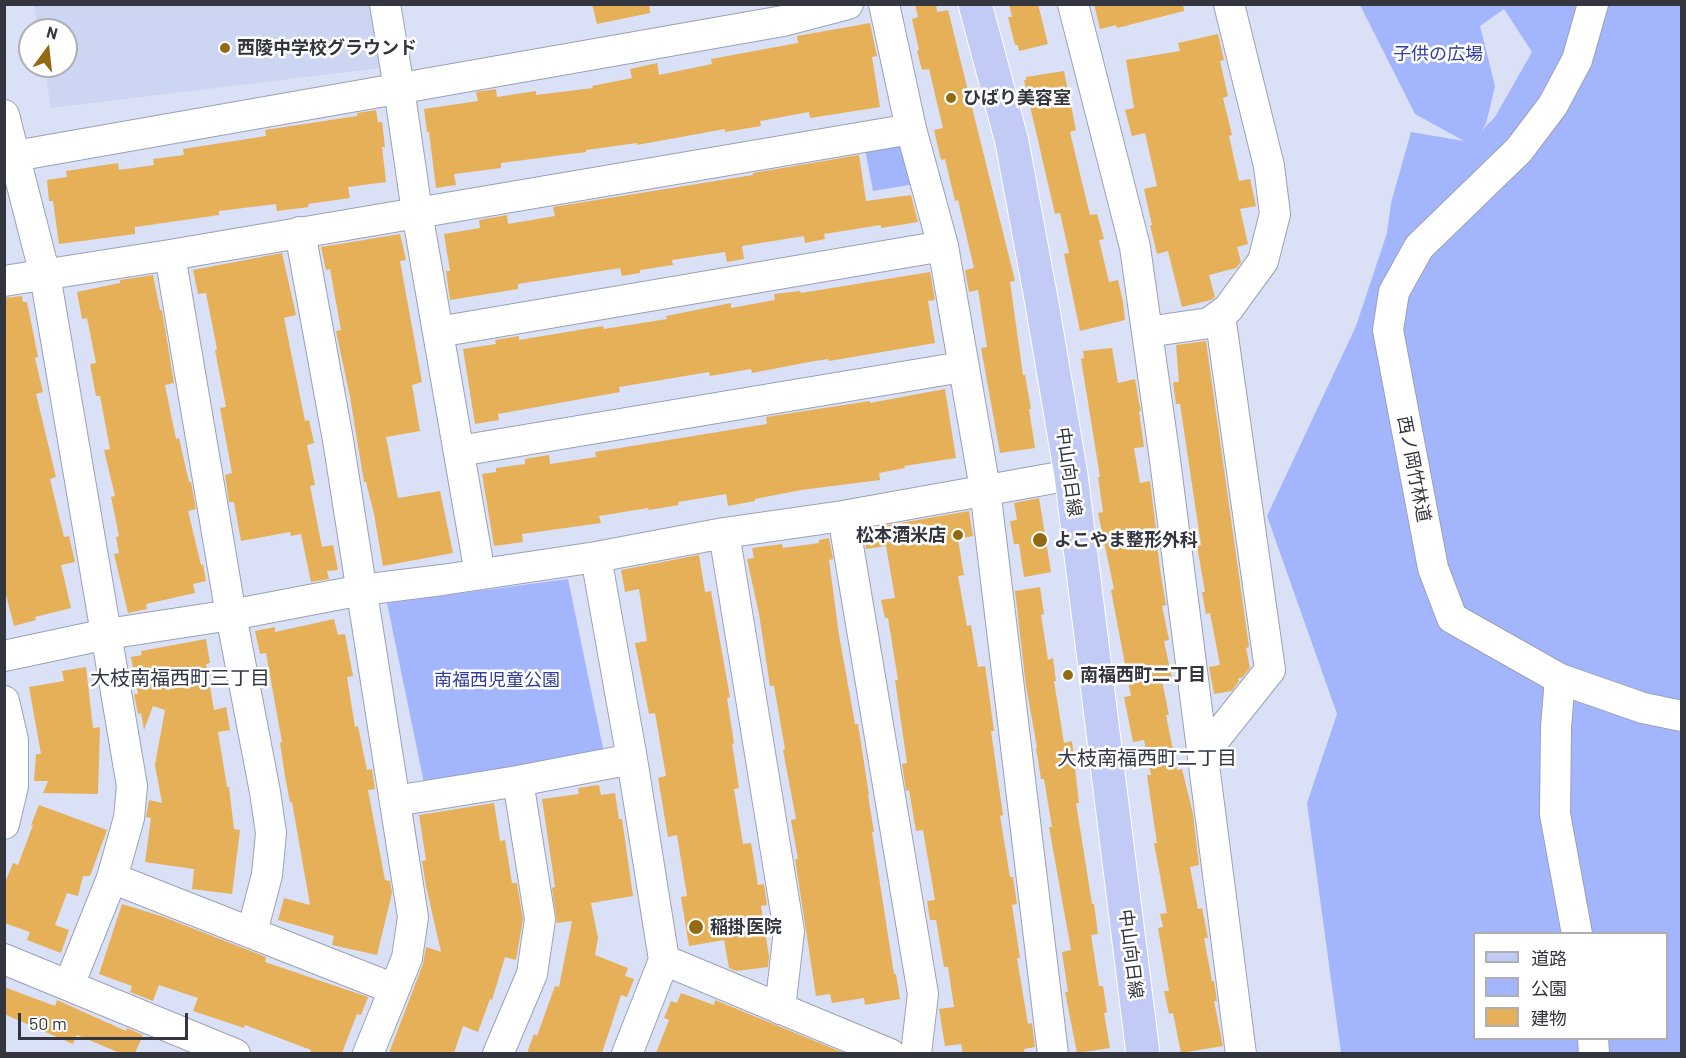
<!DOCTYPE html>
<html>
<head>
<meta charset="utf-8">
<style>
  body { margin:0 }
  #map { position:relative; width:1686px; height:1058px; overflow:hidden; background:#dae0f6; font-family:Barlow,"Noto Sans JP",sans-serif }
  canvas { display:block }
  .frame { position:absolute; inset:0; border:6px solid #33363e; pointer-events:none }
  .legend { position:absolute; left:1473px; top:932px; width:195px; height:108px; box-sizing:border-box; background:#fff; border:2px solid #adafb2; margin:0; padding:8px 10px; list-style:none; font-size:18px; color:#33363e }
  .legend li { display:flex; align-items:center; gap:12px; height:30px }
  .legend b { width:30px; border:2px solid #adafb2 }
  .north { position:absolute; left:18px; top:18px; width:60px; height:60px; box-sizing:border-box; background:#fff; border:2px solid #adafb2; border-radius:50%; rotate:15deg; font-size:16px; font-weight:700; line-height:24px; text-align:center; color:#33363e }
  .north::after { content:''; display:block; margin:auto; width:21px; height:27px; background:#946914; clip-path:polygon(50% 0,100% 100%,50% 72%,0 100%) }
  .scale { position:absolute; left:18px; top:1013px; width:170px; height:27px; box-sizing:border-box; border:3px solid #33363e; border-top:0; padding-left:8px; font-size:18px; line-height:21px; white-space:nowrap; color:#33363e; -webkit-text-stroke:4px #fff; paint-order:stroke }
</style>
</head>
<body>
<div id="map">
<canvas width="1686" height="1058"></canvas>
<div class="frame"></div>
<ul class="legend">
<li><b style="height:8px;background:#c1cbf6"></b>道路</li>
<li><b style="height:16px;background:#a3b6fd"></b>公園</li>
<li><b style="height:16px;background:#e5b058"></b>建物</li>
</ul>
<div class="north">N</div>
<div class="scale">50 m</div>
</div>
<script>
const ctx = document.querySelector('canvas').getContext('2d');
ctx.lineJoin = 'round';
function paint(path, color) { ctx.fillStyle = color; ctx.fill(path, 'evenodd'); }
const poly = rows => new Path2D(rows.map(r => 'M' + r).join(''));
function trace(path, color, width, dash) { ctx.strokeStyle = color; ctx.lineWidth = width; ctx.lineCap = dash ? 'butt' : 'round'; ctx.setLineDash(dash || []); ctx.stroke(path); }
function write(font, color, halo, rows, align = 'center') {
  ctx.font = font + ' Barlow,"Noto Sans JP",sans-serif'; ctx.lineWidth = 5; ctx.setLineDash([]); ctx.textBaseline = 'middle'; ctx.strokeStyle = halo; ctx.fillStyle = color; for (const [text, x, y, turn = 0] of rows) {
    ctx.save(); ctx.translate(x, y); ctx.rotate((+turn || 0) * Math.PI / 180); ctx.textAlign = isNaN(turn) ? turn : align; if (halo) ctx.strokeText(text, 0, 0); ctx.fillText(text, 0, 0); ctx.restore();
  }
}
paint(poly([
  [34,5,375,5,388,67,51,108,44,66,66,66,66,30,38,30]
]), '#ccd5f1');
paint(poly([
  [1565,4,1565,6,1568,4,1681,5,1681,1053,1341,1053,1307,803,1337,714,1267,516,1356,326,1387,233,1391,203,1411,132,1464,141,1415,114,1360,5],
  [1504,9,1532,52,1495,117,1481,131,1486,124,1495,86,1480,26],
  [1474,934,1666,934,1666,1038,1474,1038],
  [905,136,915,184,873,191,864,144],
  [568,579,604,753,424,783,387,603]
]), '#a3b6fd');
paint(poly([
  [592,4,649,4,650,13,597,24],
  [915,4,936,4,937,12,948,10,1015,281,1010,282,1023,375,1025,375,1031,409,1029,409,1035,448,1000,453,981,348,987,347,978,290,969,292,965,270,974,268,958,200,955,201,945,159,941,160,934,130,943,128,929,69,922,70,917,51,919,50,912,19,918,17],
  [1009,4,1038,4,1048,44,1019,51,1018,45,1015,45,1008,17,1012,17],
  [1094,4,1183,4,1184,11,1117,28,1116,25,1100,29],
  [870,23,877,56,872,57,880,107,810,118,809,112,760,121,761,126,725,132,725,129,637,145,637,143,586,150,586,152,501,163,501,168,454,174,456,185,436,188,429,132,427,132,424,109,478,101,476,92,496,89,497,97,536,91,536,95,593,88,592,86,632,78,630,69,657,63,659,75,712,64,711,59,798,43,797,36],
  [1218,34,1224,60,1220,61,1228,96,1223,98,1232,135,1229,136,1239,181,1250,179,1256,206,1240,209,1248,244,1237,247,1241,262,1236,268,1209,275,1215,297,1211,300,1182,307,1168,251,1157,254,1150,225,1152,225,1144,189,1157,186,1145,133,1132,136,1125,110,1134,108,1126,60,1180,51,1178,43],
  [1064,71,1076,130,1070,132,1079,170,1090,215,1097,214,1104,239,1099,240,1109,282,1118,280,1123,302,1125,320,1080,331,1064,254,1069,253,1060,213,1055,214,1024,80,1026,80,1026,77],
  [376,110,378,122,382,122,385,147,382,147,386,182,348,187,350,198,308,204,309,207,277,211,276,204,219,211,219,215,135,227,135,234,59,244,53,201,49,201,47,180,67,177,66,171,118,163,119,170,154,165,153,159,184,155,183,149,266,136,265,130,357,116,357,113],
  [859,155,866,201,911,195,918,222,881,228,881,225,824,234,825,239,805,243,804,236,742,246,744,259,727,262,725,252,672,260,673,265,640,270,640,273,622,276,620,268,518,284,518,289,450,300,446,271,450,271,444,234,480,228,479,220,507,215,508,224,555,216,553,207,753,175,753,173],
  [400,234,406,260,400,261,422,382,412,385,420,431,386,437,398,498,440,491,453,553,383,566,374,514,366,482,364,482,350,397,336,331,341,330,330,269,326,270,321,247],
  [282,253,296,315,284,318,305,421,309,420,314,443,307,445,315,485,310,486,322,547,333,545,338,570,327,571,329,579,311,582,301,534,291,536,290,532,241,541,234,502,229,502,225,475,232,473,220,408,226,407,215,350,217,349,206,293,198,294,193,270],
  [930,272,935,300,928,301,935,343,829,361,828,359,809,362,752,373,751,369,710,376,709,372,619,387,620,392,498,414,499,420,475,424,463,349,496,344,495,340,519,336,519,340,603,326,604,329,667,319,666,316,731,303,731,308,775,300,774,294,800,291,801,293],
  [153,275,160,310,162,310,174,383,165,385,176,439,179,438,189,482,191,482,196,509,188,511,201,565,203,564,206,581,193,584,195,593,146,604,147,609,128,613,114,554,119,553,116,537,119,536,111,497,115,496,104,450,110,449,100,396,96,396,90,364,96,363,87,318,82,319,77,292,120,283,120,280],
  [22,296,23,302,27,302,38,357,35,358,43,392,36,394,56,477,50,479,64,537,69,536,75,562,61,565,71,608,35,617,36,620,14,626,4,587,4,298],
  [1206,341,1249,647,1246,648,1250,668,1242,678,1238,678,1239,681,1232,691,1214,694,1209,667,1220,665,1210,613,1206,614,1202,592,1205,592,1197,546,1201,545,1180,404,1176,404,1173,382,1179,382,1176,345],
  [1112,348,1118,383,1135,379,1139,402,1141,411,1139,412,1144,447,1134,448,1140,483,1150,481,1157,537,1156,537,1160,569,1166,605,1162,606,1169,640,1164,641,1172,679,1162,681,1169,715,1166,715,1177,770,1182,769,1193,814,1199,865,1190,867,1198,909,1202,908,1208,938,1204,938,1212,981,1214,981,1217,1001,1214,1001,1223,1046,1181,1053,1173,1013,1169,1014,1164,991,1169,991,1158,928,1163,927,1160,914,1167,913,1154,843,1157,843,1147,775,1151,775,1144,740,1133,742,1124,697,1131,696,1111,590,1114,589,1098,513,1103,512,1098,477,1100,477,1081,359,1084,358,1083,351],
  [945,389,956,458,904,466,905,468,879,473,880,480,801,490,755,499,755,501,728,506,726,494,678,502,679,505,649,510,648,508,599,516,601,523,522,534,523,542,494,546,482,474,496,472,496,468,525,464,525,459,549,455,550,464,596,457,595,452,767,424,766,417,870,401,870,403],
  [1039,498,1051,572,1024,577,1019,544,1014,544,1010,521,1017,520,1014,503],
  [969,511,973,536,958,539,964,575,958,576,967,626,971,625,978,667,985,666,989,694,994,731,991,731,1003,815,1000,816,1010,877,1013,877,1017,904,1012,905,1020,958,1017,958,1028,1024,1032,1023,1035,1047,1024,1049,1025,1053,963,1053,961,1044,945,1046,939,1009,954,1007,948,967,944,967,936,920,930,920,927,901,935,900,923,830,916,831,909,790,906,791,902,764,907,763,895,680,898,680,888,618,885,618,881,600,895,598,886,546,866,549,863,533,867,533,866,529],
  [829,538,833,559,829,560,839,635,855,724,858,724,869,795,868,795,874,832,872,832,894,974,896,974,900,999,865,1005,864,998,832,1003,830,994,816,996,795,859,798,859,791,820,796,819,783,750,785,749,774,686,770,686,759,614,747,559,754,558,752,548,782,544,783,548,819,543,819,540],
  [699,555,705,592,711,591,730,697,727,698,734,743,732,744,739,788,734,789,743,844,751,843,758,885,764,884,767,905,761,906,769,956,768,967,736,971,729,968,724,940,689,946,681,897,687,896,677,835,668,837,658,778,666,776,655,713,649,714,635,643,647,641,639,589,625,592,621,570],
  [1040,587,1044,614,1041,615,1048,660,1053,658,1056,681,1054,681,1064,743,1072,741,1079,803,1076,803,1092,904,1094,904,1098,934,1091,935,1099,986,1103,986,1107,1012,1104,1013,1110,1048,1077,1053,1065,992,1068,992,1062,952,1071,950,1049,827,1052,827,1044,779,1041,779,1036,748,1037,747,1026,686,1015,591],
  [334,619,338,635,345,634,353,676,347,677,355,727,358,726,367,770,372,769,375,789,368,790,385,880,390,881,392,893,377,955,332,945,334,936,278,920,284,898,310,905,292,802,290,802,285,776,280,743,282,742,266,653,260,654,255,631,275,627,275,632],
  [206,639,210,663,206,664,214,710,226,707,230,730,218,732,227,787,229,787,234,829,240,830,232,894,192,889,194,869,145,862,151,818,146,817,149,800,162,803,155,765,165,710,153,706,144,730,141,713,138,714,134,694,138,694,131,657,142,655,141,651],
  [86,667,93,728,100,727,98,794,43,793,48,781,34,781,36,754,41,754,29,687,64,681,62,671],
  [599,785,601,795,615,793,619,819,622,819,633,896,591,903,598,938,595,955,628,968,625,976,634,979,627,997,621,995,602,1053,527,1053,534,1034,537,1036,555,986,559,987,572,921,557,923,552,888,555,887,542,799,579,794,578,788],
  [494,803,500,841,505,840,512,883,517,883,523,919,516,960,505,957,492,1000,490,999,478,1032,463,1026,454,1053,389,1053,423,964,426,947,441,952,426,886,422,861,426,860,419,815],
  [39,805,107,830,90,876,83,876,78,896,67,893,55,925,69,930,61,953,27,940,30,932,4,923,4,885,13,863,18,865,33,825,31,825],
  [122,904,161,916,266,957,265,962,368,997,361,1015,357,1014,342,1053,310,1053,311,1050,245,1025,244,1028,193,1011,198,998,159,985,153,1001,130,992,132,986,99,974],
  [4,987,55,1006,57,1000,126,1031,127,1028,143,1035,135,1053,120,1053,77,1035,73,1044,4,1014],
  [681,993,714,1005,715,1000,844,1053,656,1053,669,1020,664,1018,671,1001,677,1003]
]), '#e5b058');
const minor = poly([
  [385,4,399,88,417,212,480,574],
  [884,4,911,129,943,246,985,489,1053,1054],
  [1073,4,1135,247,1165,460,1241,1054],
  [4,115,45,275,132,786,129,818,112,878,69,985],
  [15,156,783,21,848,4],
  [300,232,338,440,413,917,407,958,368,1054],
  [170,255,231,615,265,792,271,833,267,875,252,932],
  [4,281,170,255,911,129],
  [438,332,943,246],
  [1147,332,1209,323,1228,309,1263,261,1275,214,1269,166,1229,4],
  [459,451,962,367],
  [843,516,923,994,916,1054],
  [724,533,789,931,780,1009],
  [596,557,632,759,664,960,627,1054],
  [4,656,107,634,231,615,362,590,442,580,596,557,724,533,843,516,1071,475],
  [1560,679,1643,708,1682,716],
  [4,701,13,740,13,786,4,824],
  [1203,754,1270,670,1220,315],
  [395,801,518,781,632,759],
  [112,878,394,989],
  [1577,934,1555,814,1556,727,1560,679,1452,618,1433,568,1388,330,1394,292,1419,247,1519,150,1553,105,1577,60,1593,4],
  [4,959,235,1054],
  [664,960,890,1054],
  [1593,1038,1594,1054],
  [498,1054,532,974,540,919,518,781]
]);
const major = poly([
  [975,4,1012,142,1042,304,1071,475,1143,1054]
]);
trace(minor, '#9ba1b6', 32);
trace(major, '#fff', 35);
trace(minor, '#fff', 30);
trace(major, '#c1cbf6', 33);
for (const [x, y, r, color] of [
  [225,48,6,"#946914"],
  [951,98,6,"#946914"],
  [958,535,6,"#946914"],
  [1040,540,8,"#946914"],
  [1068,675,6,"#946914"],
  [696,927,8,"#946914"]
]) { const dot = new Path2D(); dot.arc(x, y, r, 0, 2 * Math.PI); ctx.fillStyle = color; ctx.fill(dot); trace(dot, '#fff', 2); }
write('bold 18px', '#33363e', '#fff', [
  ["西陵中学校グラウンド",237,48],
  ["ひばり美容室",963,98],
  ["松本酒米店",946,535,"right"],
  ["よこやま整形外科",1054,540],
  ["南福西町二丁目",1080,675],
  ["稲掛医院",710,927]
], 'left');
write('18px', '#323d9c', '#fff', [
  ["子供の広場",1438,54],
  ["南福西児童公園",497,680]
]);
write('18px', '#33363e', '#fff', [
  ["西ノ岡竹林道",1414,469,79],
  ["中山向日線",1069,472,82],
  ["中山向日線",1131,954,83]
]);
write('20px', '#323748', '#fff', [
  ["大枝南福西町三丁目",180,678],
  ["大枝南福西町二丁目",1147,758]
]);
</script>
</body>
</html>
